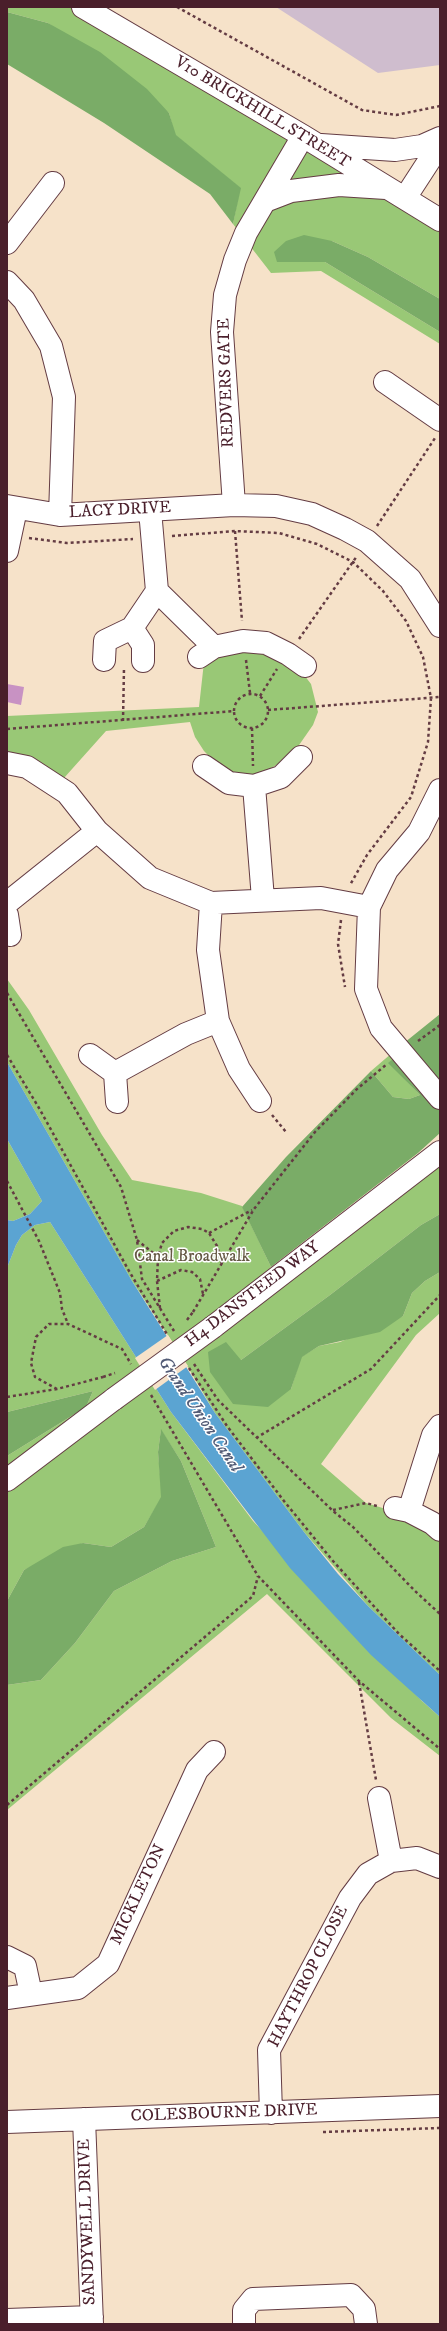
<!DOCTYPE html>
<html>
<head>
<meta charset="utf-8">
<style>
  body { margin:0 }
  #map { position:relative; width:447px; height:2331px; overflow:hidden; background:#f6e2c9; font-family:"IM FELL DW Pica",serif }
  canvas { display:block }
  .frame { position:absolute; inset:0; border:8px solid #4a1f2b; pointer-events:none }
</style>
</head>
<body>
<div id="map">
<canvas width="447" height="2331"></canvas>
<div class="frame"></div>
</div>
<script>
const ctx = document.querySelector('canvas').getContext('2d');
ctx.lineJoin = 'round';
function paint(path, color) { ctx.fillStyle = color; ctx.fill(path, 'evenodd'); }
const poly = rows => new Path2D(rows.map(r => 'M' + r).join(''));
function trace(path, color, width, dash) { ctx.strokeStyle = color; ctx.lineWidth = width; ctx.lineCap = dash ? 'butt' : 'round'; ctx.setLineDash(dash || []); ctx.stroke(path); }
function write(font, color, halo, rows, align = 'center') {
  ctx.font = font + ' "IM FELL DW Pica",serif'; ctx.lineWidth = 3; ctx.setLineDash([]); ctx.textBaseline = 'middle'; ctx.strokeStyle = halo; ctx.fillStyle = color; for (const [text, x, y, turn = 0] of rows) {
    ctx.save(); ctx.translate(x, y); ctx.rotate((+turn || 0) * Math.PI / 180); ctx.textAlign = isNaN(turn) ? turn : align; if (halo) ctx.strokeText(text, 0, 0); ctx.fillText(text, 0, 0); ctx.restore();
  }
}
paint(poly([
  [276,7,440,7,440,65,378,73]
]), '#cfbdce');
paint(poly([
  [7,7,83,7,440,220,440,299,368,257,332,241,277,262,325,262,440,332,440,344,321,271,271,273,233,224,240,188,175,135,169,113,48,23,7,12],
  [244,645,298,667,311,684,318,712,313,725,297,748,288,758,261,774,247,776,230,771,214,761,204,751,195,737,190,722,106,731,64,778,7,755,7,716,199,707,204,662],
  [7,979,29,1010,102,1135,132,1180,201,1193,242,1206,271,1267,216,1324,440,1152,440,1214,421,1225,330,1295,241,1360,208,1353,291,1389,301,1357,319,1346,340,1342,403,1316,412,1293,425,1281,440,1272,440,1313,416,1335,321,1464,366,1503,386,1509,440,1530,440,1675,369,1607,304,1532,215,1413,179,1352,132,1281,7,1062],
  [399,1047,400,1053,389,1063,420,1095,409,1099,393,1097,371,1071],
  [7,1139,42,1201,30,1214,13,1221,7,1220],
  [50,1222,171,1412,253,1521,422,1701,440,1717,440,1756,391,1718,267,1594,7,1810,7,1685,41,1680,75,1643,114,1591,172,1561,216,1547,181,1461,161,1430,158,1452,162,1497,144,1527,111,1547,83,1543,24,1570,7,1601,7,1456,86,1407,93,1391,7,1412,7,1268,16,1245,22,1235,35,1225]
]), '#99c876');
paint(poly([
  [7,12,48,23,100,52,147,89,169,113,176,135,241,188,233,224,210,194,104,123,7,64],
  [304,235,332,241,368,257,440,299,440,332,325,262,277,262,274,252,286,241],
  [440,1014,440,1133,418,1153,271,1267,242,1207,286,1157,371,1071,393,1097,409,1099,420,1095,388,1063,400,1053,399,1047],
  [440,1214,440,1272,425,1281,412,1293,403,1316,380,1332,319,1346,302,1357,291,1389,268,1407,233,1404,210,1372,208,1352,226,1342,241,1360,330,1295,421,1225],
  [93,1391,86,1407,7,1456,7,1412],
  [161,1429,181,1461,216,1547,172,1561,114,1591,75,1643,41,1680,7,1685,7,1601,24,1570,63,1547,83,1543,111,1547,144,1527,161,1497,158,1452]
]), '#7aac67');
paint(poly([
  [7,1062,132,1281,215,1413,304,1532,338,1574,369,1607,440,1675,440,1717,371,1655,290,1568,171,1412,50,1222,35,1225,22,1235,16,1245,7,1268,7,1220,13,1221,30,1214,42,1201,7,1139]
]), '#5ba4d2');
paint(poly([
  [168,1335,188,1366,155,1390,135,1358]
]), '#f6e2c9');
paint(poly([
  [7,684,24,687,21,705,7,702]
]), '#c892c3');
const minor = poly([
  [83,7,303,136,440,220],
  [321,145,395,150,422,146,440,138],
  [405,198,440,144],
  [265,201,291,191,339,185,386,188],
  [7,243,53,183],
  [7,282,24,300,51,346,64,397,60,515],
  [385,382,440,420],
  [234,505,222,332,225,295,235,260,246,233,303,136],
  [7,506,60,515,234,505,276,506,312,514,345,529,367,541,410,579,440,626],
  [150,510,157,591,214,647],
  [7,551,16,509],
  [132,628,143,645,143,661],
  [199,657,214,647,243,641,266,643,288,654,305,666],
  [104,660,105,641,132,628,157,591],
  [7,763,27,767,67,793,97,831,150,878,211,903,321,898,369,907],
  [204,766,229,783,254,786,281,777,301,757],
  [254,786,263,899],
  [440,790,419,832,387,870,369,907,366,989,381,1028,440,1098],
  [7,903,97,831],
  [211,903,208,950,218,1021,239,1069,260,1101],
  [7,915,10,935],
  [90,1055,115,1073,117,1102],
  [115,1073,186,1034,218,1021],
  [213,1327,440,1152],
  [7,1480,114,1399],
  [395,1508,409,1511,432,1523,440,1530],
  [409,1511,433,1435,440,1426],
  [379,1798,391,1861],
  [7,1957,25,1966,31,1994],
  [7,1998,78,1988,108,1964,197,1770,214,1752],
  [271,2113,269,2050,350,1898,368,1874,391,1861,417,1858,440,1867],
  [84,2119,92,2324],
  [7,2122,440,2106],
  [7,2320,92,2317],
  [244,2324,244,2310,253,2299,351,2295,364,2309,366,2324]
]);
trace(minor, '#643c43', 24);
trace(poly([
  [177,7,362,110,396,115,440,106],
  [377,526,435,438],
  [235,531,242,621],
  [172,536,235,531,279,533,317,544,353,562,383,591,406,621,423,657,431,698,428,742,411,797,367,855,350,885],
  [29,538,67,543,133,539],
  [299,639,357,556],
  [246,660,250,693],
  '234 711a17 17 0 1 1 34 0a17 17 0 1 1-34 0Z',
  [260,696,277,669],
  [268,710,440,697],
  [123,721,124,668],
  [252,728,253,766],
  [7,729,234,711],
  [341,920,338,944,345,987],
  [7,993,121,1187,137,1240,142,1279,174,1331],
  [418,1041,440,1025],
  [7,1055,39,1108,129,1271,168,1336],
  [272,1115,286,1132],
  [7,1181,39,1241,60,1293,62,1309,68,1324],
  [209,1233,252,1210],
  [137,1240,158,1257],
  [157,1281,181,1270,192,1272,200,1279,203,1294],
  [160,1308,157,1281,158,1257,162,1243,174,1231,188,1227,202,1229,209,1233,217,1246,222,1264],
  [193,1312,254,1209,315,1132,357,1089,387,1064],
  [194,1364,218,1400,333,1511,353,1527,415,1591,440,1614],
  [189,1368,227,1426,284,1501,333,1561,399,1634,440,1671],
  [57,1389,35,1377,31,1363,36,1337,49,1324,68,1324,122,1349,131,1364],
  [151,1395,258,1576,359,1681,440,1749],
  [7,1397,57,1389,103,1377],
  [256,1438,371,1369,440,1295],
  [333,1510,366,1503,377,1506],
  [359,1682,376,1780],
  [7,1805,253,1596,258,1576],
  [323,2132,440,2128]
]), '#643c43', 2.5, [3, 3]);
trace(minor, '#fff', 22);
const minorBridge = poly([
  [114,1399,213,1327]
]);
trace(minorBridge, '#643c43', 24, []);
trace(poly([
  [187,1320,193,1312],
  [103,1377,115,1373]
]), '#643c43', 2.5, [3, 3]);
trace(minorBridge, '#fff', 22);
write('17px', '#4a1f2b', '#fff', [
  ["V10 BRICKHILL STREET",262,113,31],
  ["REDVERS GATE",227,383,-92],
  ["LACY DRIVE",120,511,-3],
  ["H4 DANSTEED WAY",253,1295,-37],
  ["MICKLETON",139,1895,-65],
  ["HAYTHROP CLOSE",309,1977,-63],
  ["COLESBOURNE DRIVE",224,2114,-2],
  ["SANDYWELL DRIVE",88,2222,-92]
]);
write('17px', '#665a45', '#fff', [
  ["Canal Broadwalk",192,1257]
]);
write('italic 18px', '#525b76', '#fff', [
  ["Grand Union Canal",199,1415,56]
]);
</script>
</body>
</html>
